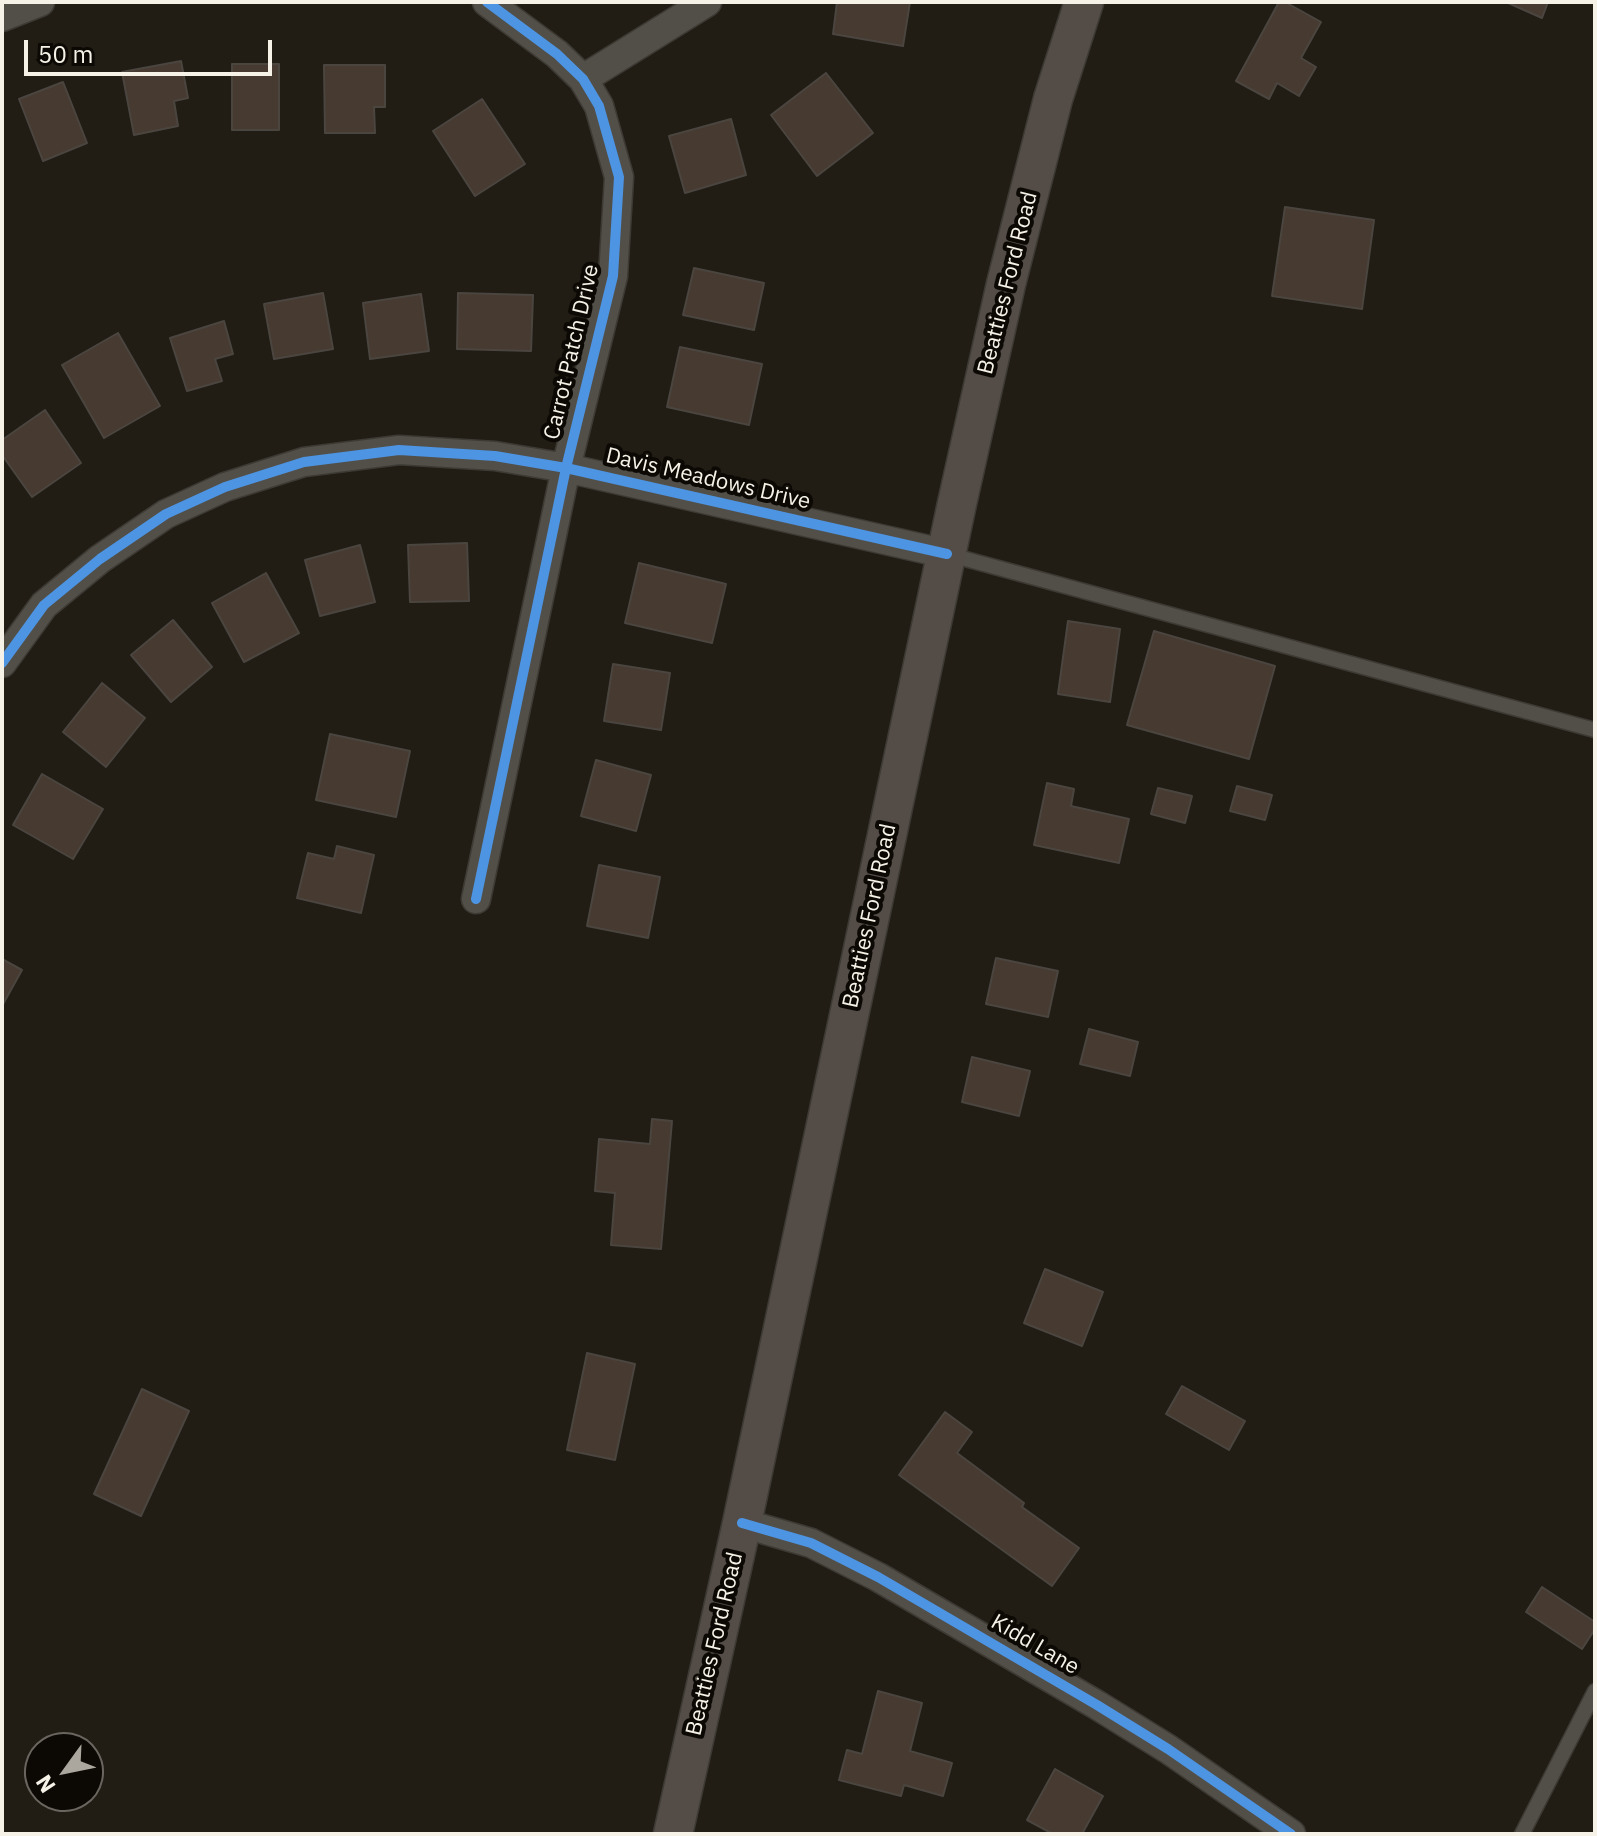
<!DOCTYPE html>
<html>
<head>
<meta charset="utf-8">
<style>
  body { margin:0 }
  #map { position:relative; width:1597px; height:1836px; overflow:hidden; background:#211d15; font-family:"IBM Plex Sans",sans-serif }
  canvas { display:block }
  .frame { position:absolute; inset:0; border:4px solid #f6f2e8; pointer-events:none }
  .north { position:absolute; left:24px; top:1732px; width:80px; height:80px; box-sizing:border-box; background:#0c0904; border:2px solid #6a665f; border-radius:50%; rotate:237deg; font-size:22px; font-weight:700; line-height:32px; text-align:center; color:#f6f2e8 }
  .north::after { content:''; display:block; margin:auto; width:28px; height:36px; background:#aba79e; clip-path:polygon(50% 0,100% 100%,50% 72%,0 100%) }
  .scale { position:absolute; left:24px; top:40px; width:248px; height:36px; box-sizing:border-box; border:4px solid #f6f2e8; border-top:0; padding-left:10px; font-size:24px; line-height:28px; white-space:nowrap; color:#f6f2e8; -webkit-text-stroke:6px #0c0904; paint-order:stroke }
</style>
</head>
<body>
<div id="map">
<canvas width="1597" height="1836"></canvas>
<div class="frame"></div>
<div class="north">N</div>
<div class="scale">50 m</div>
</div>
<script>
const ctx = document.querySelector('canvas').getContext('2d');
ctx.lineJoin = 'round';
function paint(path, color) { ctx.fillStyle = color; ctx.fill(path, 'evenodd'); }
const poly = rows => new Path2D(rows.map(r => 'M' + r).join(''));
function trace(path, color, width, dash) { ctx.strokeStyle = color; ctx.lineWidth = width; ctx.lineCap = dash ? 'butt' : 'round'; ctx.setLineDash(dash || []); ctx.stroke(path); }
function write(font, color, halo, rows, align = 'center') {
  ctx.font = font + ' "IBM Plex Sans",sans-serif'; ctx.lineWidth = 8; ctx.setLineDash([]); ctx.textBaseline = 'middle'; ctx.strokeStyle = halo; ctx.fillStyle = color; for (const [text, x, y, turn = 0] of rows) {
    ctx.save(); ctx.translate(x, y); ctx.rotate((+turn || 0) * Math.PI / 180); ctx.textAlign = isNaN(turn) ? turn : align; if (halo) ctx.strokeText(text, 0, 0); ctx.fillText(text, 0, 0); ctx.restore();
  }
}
const building = poly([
  [837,2,910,2,903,46,833,34,837,2],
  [1279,2,1285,2,1321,22,1301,58,1316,67,1299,96,1277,83,1269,99,1236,81,1279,2],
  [1506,2,1548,2,1542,18,1506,2],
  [181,61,188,98,174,101,178,126,134,135,122,72,181,61],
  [232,64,279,64,279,130,232,130,232,64],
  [324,65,385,65,385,107,374,107,375,133,325,133,324,65],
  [826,73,873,133,817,176,771,115,826,73],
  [63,82,87,143,43,161,19,99,63,82],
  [482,99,525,164,475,196,433,131,482,99],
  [731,119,746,175,685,193,669,136,731,119],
  [1285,207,1374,220,1362,309,1272,296,1285,207],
  [694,268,764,283,754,330,683,315,694,268],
  [323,293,333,349,274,359,264,304,323,293],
  [458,293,533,295,531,351,457,349,458,293],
  [421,294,429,351,370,359,363,303,421,294],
  [224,321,233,354,215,359,222,381,187,391,170,338,224,321],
  [118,333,160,406,104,438,62,365,118,333],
  [680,347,762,364,749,425,667,407,680,347],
  [45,410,81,463,32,497,2,455,2,440,45,410],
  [467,543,469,601,410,602,408,545,467,543],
  [360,545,375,602,320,616,305,560,360,545],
  [639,563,726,584,712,643,625,623,639,563],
  [266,573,299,633,244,662,212,603,266,573],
  [173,620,212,667,171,702,131,655,173,620],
  [1068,621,1120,629,1110,702,1058,694,1068,621],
  [1154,631,1275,666,1249,759,1127,725,1154,631],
  [613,664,670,673,661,730,604,721,613,664],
  [102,683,145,718,106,767,63,732,102,683],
  [330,734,410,751,396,817,316,800,330,734],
  [596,760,651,775,636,831,581,816,596,760],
  [42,774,103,809,73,859,13,825,42,774],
  [1047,783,1074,789,1071,806,1129,819,1119,863,1034,845,1047,783],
  [1237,786,1272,795,1265,820,1230,811,1237,786],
  [1158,788,1192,796,1185,823,1151,814,1158,788],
  [337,846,374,855,361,913,297,898,308,853,334,859,337,846],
  [599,865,660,877,648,938,587,926,599,865],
  [996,958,1058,971,1048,1017,986,1004,996,958],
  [2,959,22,970,2,1006,2,959],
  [1089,1029,1138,1042,1130,1076,1080,1064,1089,1029],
  [972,1057,1030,1071,1019,1116,962,1102,972,1057],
  [652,1119,672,1121,661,1249,611,1245,615,1193,595,1191,599,1139,650,1144,652,1119],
  [1045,1269,1103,1292,1082,1346,1024,1323,1045,1269],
  [587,1353,635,1364,615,1460,567,1450,587,1353],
  [1182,1386,1245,1421,1229,1450,1166,1414,1182,1386],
  [142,1389,189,1411,141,1516,94,1494,142,1389],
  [945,1412,972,1432,957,1453,1024,1503,1022,1507,1079,1548,1052,1586,899,1475,945,1412],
  [1542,1587,1595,1622,1595,1629,1582,1649,1526,1612,1542,1587],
  [878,1691,922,1703,910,1751,952,1763,943,1796,904,1785,901,1796,839,1780,847,1750,862,1754,878,1691],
  [1055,1769,1103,1796,1082,1834,1053,1834,1027,1820,1055,1769]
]);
paint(building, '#473a30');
trace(building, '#4b4540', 2);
const lane = poly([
  [947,554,1595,730],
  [1522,1834,1595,1691]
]);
const street = poly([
  [2,17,40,2],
  [583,79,707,2],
  [2,663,44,605,100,559,166,514,225,487,304,462,399,450,495,456,566,468,947,554],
  [476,899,566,468,613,276,619,177,599,106,583,79,557,54,487,2],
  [742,1523,811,1543,878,1577,1097,1705,1168,1749,1291,1834]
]);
const secondary = poly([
  [673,1834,742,1523,956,508,1006,284,1053,99,1084,2]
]);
trace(lane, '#3d3a34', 17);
trace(street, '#3d3a34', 31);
trace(secondary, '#3d3a34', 41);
trace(lane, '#514f48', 14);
trace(street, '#514f48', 28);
trace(secondary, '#544d47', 38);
trace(poly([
  [2,663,44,605,100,559,166,514,225,487,304,462,399,450,495,456,566,468,947,554],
  [476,899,566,468,613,276,619,177,599,106,583,79,557,54,487,2],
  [742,1523,811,1543,878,1577,1097,1705,1168,1749,1291,1834]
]), '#4d94e3', 10);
write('22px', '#f6f2e8', '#0c0904', [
  ["Beatties Ford Road",1008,283,-76],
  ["Carrot Patch Drive",572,352,-77],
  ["Davis Meadows Drive",708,479,13],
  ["Beatties Ford Road",870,916,-78],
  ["Beatties Ford Road",715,1644,-77],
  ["Kidd Lane",1035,1645,30]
]);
</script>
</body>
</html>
